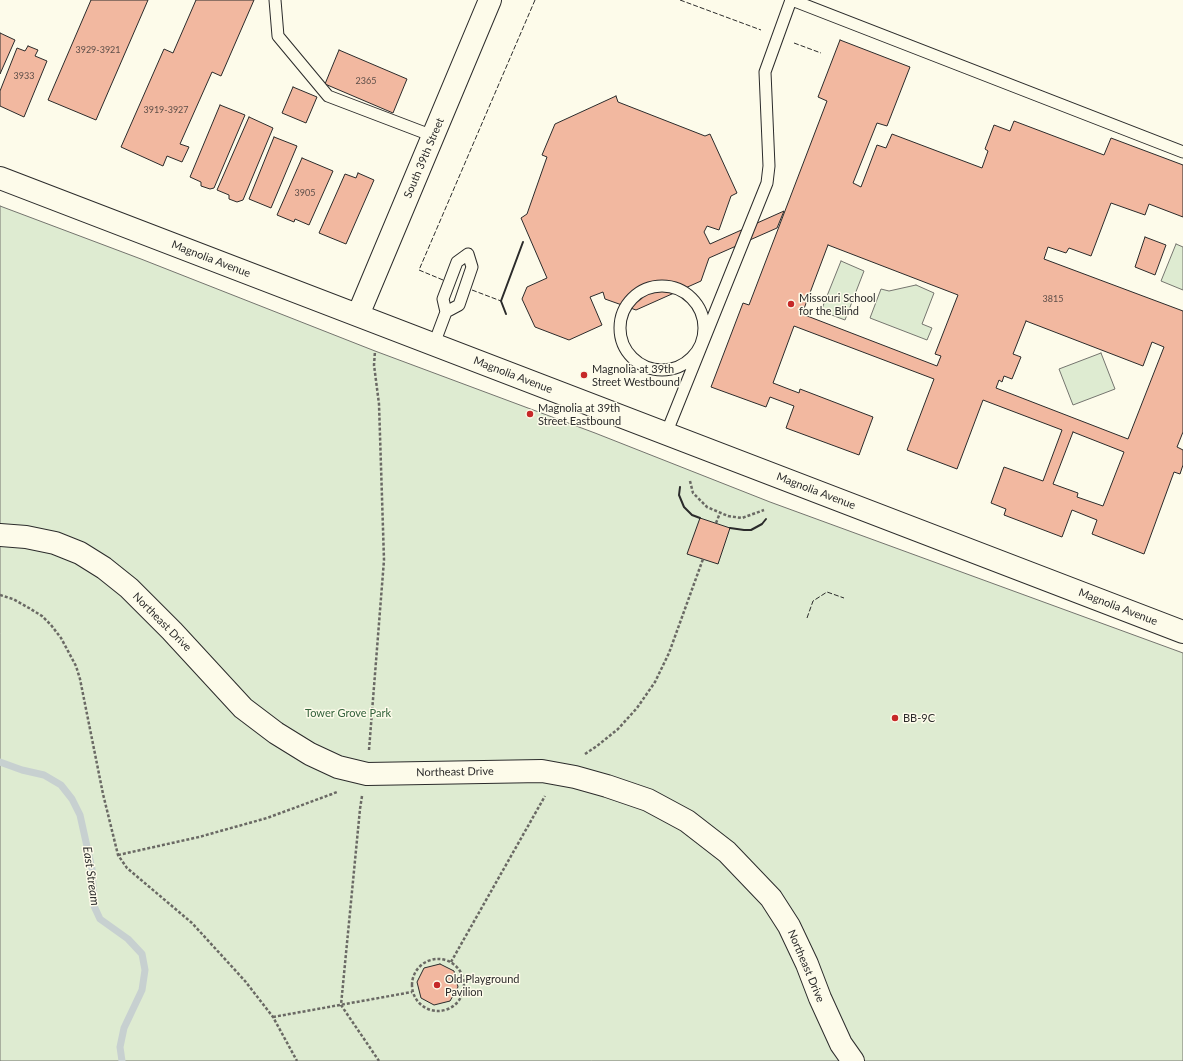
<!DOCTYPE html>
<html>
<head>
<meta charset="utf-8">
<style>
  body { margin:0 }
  canvas { display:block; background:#fdfbea }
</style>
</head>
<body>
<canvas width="1183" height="1061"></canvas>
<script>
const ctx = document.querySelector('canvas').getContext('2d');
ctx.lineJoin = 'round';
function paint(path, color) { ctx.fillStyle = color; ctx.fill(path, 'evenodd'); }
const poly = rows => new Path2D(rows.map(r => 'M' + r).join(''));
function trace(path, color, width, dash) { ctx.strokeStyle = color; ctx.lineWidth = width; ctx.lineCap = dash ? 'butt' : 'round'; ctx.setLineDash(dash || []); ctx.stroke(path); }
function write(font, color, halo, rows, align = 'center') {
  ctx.font = font + ' Lato,sans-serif'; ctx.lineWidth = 3; ctx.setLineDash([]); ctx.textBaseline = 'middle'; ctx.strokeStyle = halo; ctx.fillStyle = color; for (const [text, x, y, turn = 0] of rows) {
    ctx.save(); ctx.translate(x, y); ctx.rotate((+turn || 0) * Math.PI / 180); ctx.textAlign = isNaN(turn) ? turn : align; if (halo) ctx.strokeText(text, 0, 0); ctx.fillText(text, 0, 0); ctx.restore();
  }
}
const green = poly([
  [0,206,141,259,375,351,595,433,770,502,1183,653,1183,1061,0,1061,0,206],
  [1176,244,1183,247,1183,290,1161,281,1176,244],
  [841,261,864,271,845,320,821,311,841,261],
  [916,285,934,293,922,324,932,328,927,340,870,318,881,289,889,291,916,285],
  [1101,353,1115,389,1073,405,1059,369,1101,353]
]);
paint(green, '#deebd1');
trace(green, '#74746e', 1);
trace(poly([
  [0,762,22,770,44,775,61,785,72,799,80,815,92,869,94,906,100,919,128,939,142,954,145,970,142,990,124,1028,120,1047,122,1061]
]), '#c7d0d0', 7);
const building = poly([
  [91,0,148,0,96,120,48,100,91,0],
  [196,0,254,0,221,76,212,72,180,144,189,147,182,162,167,156,163,166,121,147,164,49,173,53,196,0],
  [0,33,15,40,0,74,0,33],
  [840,40,910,67,887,126,877,123,853,183,861,187,877,145,886,148,892,134,982,168,988,151,985,149,994,125,1010,131,1014,121,1104,155,1111,138,1183,165,1183,217,1149,204,1145,215,1111,203,1091,256,1069,248,1066,253,1048,247,1044,259,1183,311,1183,432,1177,447,1183,450,1183,465,1180,474,1174,472,1144,554,1092,534,1097,520,1072,510,1062,537,1004,515,1006,509,991,503,1004,467,1043,481,1062,430,983,400,957,469,907,450,934,379,794,326,773,383,799,393,800,389,873,417,859,455,786,428,794,406,770,397,766,407,711,387,743,303,749,305,827,101,818,97,840,40],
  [828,245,958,295,935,354,941,356,937,366,802,314,828,245],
  [1026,321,1143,366,1152,342,1164,347,1128,439,996,388,999,380,1002,382,1004,376,1012,379,1021,357,1013,354,1026,321],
  [1073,432,1124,452,1103,506,1077,497,1078,493,1053,484,1073,432],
  [28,46,38,50,35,56,47,61,24,117,0,106,0,91,17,48,25,51,28,46],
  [339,50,407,79,393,113,325,84,339,50],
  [293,87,317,97,306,123,282,113,293,87],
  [616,96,618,102,705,136,710,134,737,193,731,196,719,230,707,226,704,232,710,244,784,211,777,228,709,258,701,281,636,310,605,299,603,292,590,297,602,325,569,340,535,327,522,299,527,287,547,278,521,218,527,214,547,157,542,155,555,124,616,96],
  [220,105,245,115,214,188,210,189,201,186,201,182,190,177,220,105],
  [249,117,273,128,243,200,237,202,229,199,229,195,217,190,249,117],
  [274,137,297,146,271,208,249,199,274,137],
  [302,158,333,171,309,225,295,219,294,222,277,215,302,158],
  [358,173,374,180,346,244,319,233,345,174,356,178,358,173],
  [1145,237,1166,245,1155,275,1135,267,1145,237],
  [700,518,730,528,718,564,687,554,700,518],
  [440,964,454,971,458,987,450,1001,434,1005,421,998,417,982,424,968,440,964]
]);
paint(building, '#f2b8a0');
trace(building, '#2b2b2b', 1);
const lane = poly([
  [275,0,278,36,328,96,433,136],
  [792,0,1183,152],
  '620 328a42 42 0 1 1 84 0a42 42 0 1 1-84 0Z',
  [434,344,446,312,443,299,457,262,468,254,472,267,459,305,446,312],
  [666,434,767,183,769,166,765,72,791,0]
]);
const street = poly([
  [0,535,26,537,55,543,80,553,104,568,129,588,172,631,243,708,276,733,310,754,338,767,367,774,542,771,575,777,607,786,648,800,687,821,727,852,771,898,789,926,807,964,820,998,841,1044,853,1061]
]);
const secondary = poly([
  [0,178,1183,632],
  [358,315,490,0]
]);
trace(lane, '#2b2b2b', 13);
trace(street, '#2b2b2b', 24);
trace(secondary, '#2b2b2b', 24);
trace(poly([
  [690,481,693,493,707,507,728,516,742,518,764,510],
  [716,523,720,513],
  [0,595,13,599,29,608,42,616,51,625,61,638,76,666,80,679,103,794,118,855,127,868,192,923,245,981,273,1017,297,1061],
  [369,750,384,560,379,404,374,365,375,351],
  [585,754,597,746,618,729,637,708,655,682,669,653,703,559],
  [362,796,360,809,341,1005,379,1061],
  [118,855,199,837,267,818,332,794,337,792],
  '412 985a26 26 0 1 1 52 0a26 26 0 1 1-52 0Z',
  [451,962,545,796],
  [273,1017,412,992]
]), '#6a6964', 2.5, [3, 2]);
trace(lane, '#fdfbea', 11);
trace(street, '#fdfbea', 22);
trace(secondary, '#fdfbea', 22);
trace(poly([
  [680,0,761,30],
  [794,43,821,53],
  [443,280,419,270,535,0],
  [472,290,501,301],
  [807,618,813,601,827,592,844,598]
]), '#2b2b2b', 1, [5, 2]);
trace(poly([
  [506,314,501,301,523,242],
  [680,487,679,495,684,507,692,515,700,518],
  [730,528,744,530,751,530,762,524,766,519]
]), '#2b2b2b', 2);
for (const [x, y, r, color] of [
  [791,304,4,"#c62828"],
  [584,375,4,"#c62828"],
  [530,414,4,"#c62828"],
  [895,718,4,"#c62828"],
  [437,985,4,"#c62828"]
]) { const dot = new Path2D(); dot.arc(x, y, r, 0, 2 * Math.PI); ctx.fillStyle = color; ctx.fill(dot); trace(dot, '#fdfbea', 1.5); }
write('9px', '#5d4e48', null, [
  ["3929-3921",98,50],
  ["3933",24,76],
  ["2365",366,81],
  ["3919-3927",166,110],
  ["3905",305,193],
  ["3815",1053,299]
]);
write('11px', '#2b2b2b', '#fdfbea', [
  ["South 39th Street",424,158,-67],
  ["Magnolia Avenue",211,259,21],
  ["Magnolia Avenue",513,375,21],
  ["Magnolia Avenue",816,491,21],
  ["Magnolia Avenue",1118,607,21],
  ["Northeast Drive",162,622,45],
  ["Northeast Drive",455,772,-1],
  ["Northeast Drive",806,966,67]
]);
write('11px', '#2b2b2b', '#fdfbea', [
  ["Missouri School",799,298],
  ["for the Blind",799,311],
  ["Magnolia at 39th",592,369],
  ["Street Westbound",592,382],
  ["Magnolia at 39th",538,408],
  ["Street Eastbound",538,421],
  ["BB-9C",903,718],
  ["Old Playground",445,979],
  ["Pavilion",445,992]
], 'left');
write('11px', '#34623c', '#fdfbea', [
  ["Tower Grove Park",348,713]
]);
write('italic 12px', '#2b2b2b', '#fdfbea', [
  ["East Stream",91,876,82]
]);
</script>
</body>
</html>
